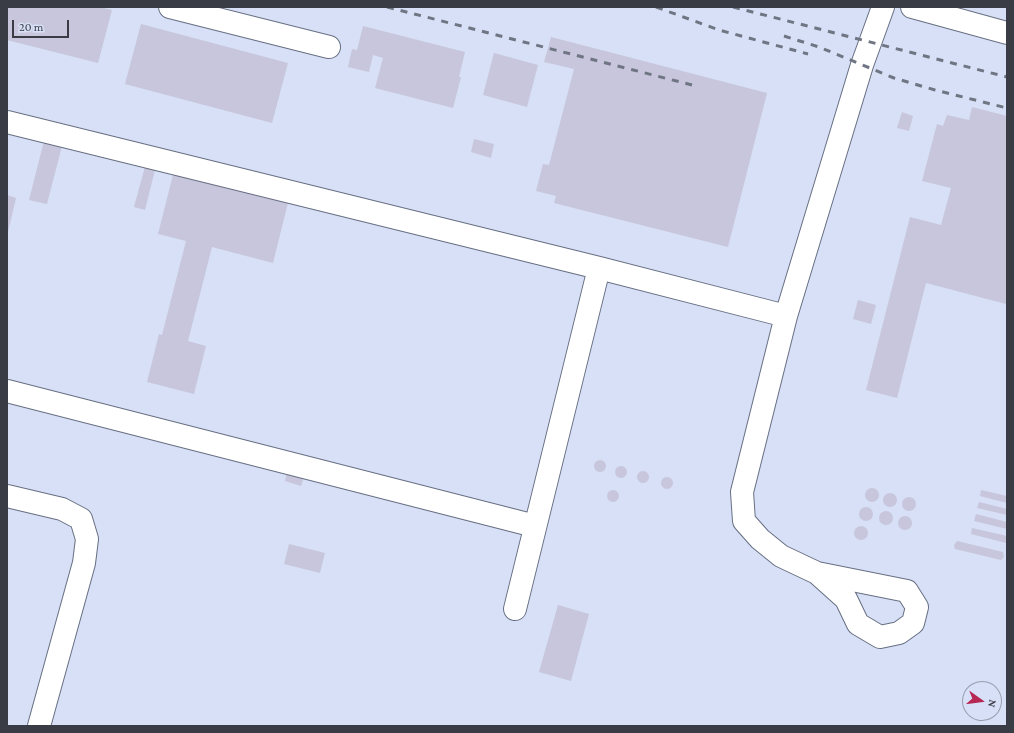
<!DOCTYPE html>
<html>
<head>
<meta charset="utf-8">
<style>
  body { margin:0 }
  #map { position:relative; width:1014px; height:733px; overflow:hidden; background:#d7e0f6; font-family:"Crimson Pro",serif }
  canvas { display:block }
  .frame { position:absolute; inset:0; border:8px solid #393c45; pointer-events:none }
  .north { position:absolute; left:962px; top:681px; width:40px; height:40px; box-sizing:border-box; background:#d7e0f6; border:1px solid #989eaf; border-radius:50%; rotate:104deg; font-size:11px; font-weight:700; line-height:16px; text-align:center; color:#393c45 }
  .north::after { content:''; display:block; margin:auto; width:14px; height:18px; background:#b72754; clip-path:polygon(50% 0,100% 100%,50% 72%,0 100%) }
  .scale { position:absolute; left:12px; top:20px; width:57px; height:18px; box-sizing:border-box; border:2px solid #393c45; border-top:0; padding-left:5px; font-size:12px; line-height:14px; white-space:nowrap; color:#393c45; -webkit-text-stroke:3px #d7e0f6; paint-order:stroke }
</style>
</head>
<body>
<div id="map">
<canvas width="1014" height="733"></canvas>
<div class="frame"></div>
<div class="north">N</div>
<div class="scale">20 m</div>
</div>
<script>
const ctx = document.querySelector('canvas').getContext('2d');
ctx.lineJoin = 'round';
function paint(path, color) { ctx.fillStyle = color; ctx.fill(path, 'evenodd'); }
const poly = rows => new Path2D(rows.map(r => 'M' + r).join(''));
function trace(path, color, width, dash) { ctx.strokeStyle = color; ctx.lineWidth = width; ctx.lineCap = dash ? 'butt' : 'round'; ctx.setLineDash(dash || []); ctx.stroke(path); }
paint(poly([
  [7,7,100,7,112,10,98,63,7,40],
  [141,24,288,63,272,123,125,84],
  [363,26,465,52,459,77,461,77,453,108,375,88,383,58,373,55,369,72,348,67,352,49,357,50],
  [551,37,767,93,728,247,554,203,556,196,536,191,543,164,549,165,574,69,544,62],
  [494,53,538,65,527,107,483,95],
  [972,107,1007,116,1006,304,926,283,897,398,866,390,910,217,941,225,951,188,922,181,937,124,943,126,947,115,969,120],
  [902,112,913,116,909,131,897,128],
  [474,139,494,144,491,158,471,152],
  [44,141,62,146,47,204,29,200],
  [147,159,157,162,145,210,134,207],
  [175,167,290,195,273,263,212,247,188,341,206,346,194,394,147,382,159,334,162,335,186,241,158,234],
  [7,195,16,198,8,232,7,232],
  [858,300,876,305,871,324,853,319],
  '594 466a6 6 0 1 1 12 0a6 6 0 1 1-12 0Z',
  '615 472a6 6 0 1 1 12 0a6 6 0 1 1-12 0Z',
  '637 477a6 6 0 1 1 12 0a6 6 0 1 1-12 0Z',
  [287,472,304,477,301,486,285,481],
  '661 483a6 6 0 1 1 12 0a6 6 0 1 1-12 0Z',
  '865 495a7 7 0 1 1 14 0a7 7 0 1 1-14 0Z',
  '607 496a6 6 0 1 1 12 0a6 6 0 1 1-12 0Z',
  [981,490,1007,496,1007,503,980,496],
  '883 500a7 7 0 1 1 14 0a7 7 0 1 1-14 0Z',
  '902 504a7 7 0 1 1 14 0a7 7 0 1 1-14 0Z',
  [979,502,1007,509,1007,515,977,508],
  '859 514a7 7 0 1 1 14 0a7 7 0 1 1-14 0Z',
  '879 518a7 7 0 1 1 14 0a7 7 0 1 1-14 0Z',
  [976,514,1007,522,1007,529,974,521],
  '898 523a7 7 0 1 1 14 0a7 7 0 1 1-14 0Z',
  '854 533a7 7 0 1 1 14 0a7 7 0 1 1-14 0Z',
  [972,528,1007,536,1006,543,971,534],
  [957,541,1003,552,1004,557,1001,560,955,549,954,545],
  [289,544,325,553,320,573,284,564],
  [558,605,589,614,571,681,539,672]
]), '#c7c6dc');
const minor = poly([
  [170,7,329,47],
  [912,7,1007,33],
  [7,122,599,268,786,316],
  [7,391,535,526],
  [7,496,62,509,81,519,87,539,84,563,39,726],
  [817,573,846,599,858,624,880,637,899,633,913,623,917,607,907,591,817,573,781,556,760,539,744,521,742,492,786,316,862,65,883,7],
  [515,609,599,268]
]);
trace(minor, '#676f82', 24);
trace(minor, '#fff', 22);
trace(poly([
  [387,7,692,85],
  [656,7,719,30,808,54],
  [733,7,1007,77],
  [784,36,819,47,894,78,935,90,1007,108]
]), '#707583', 3, [7, 7]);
</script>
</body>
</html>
